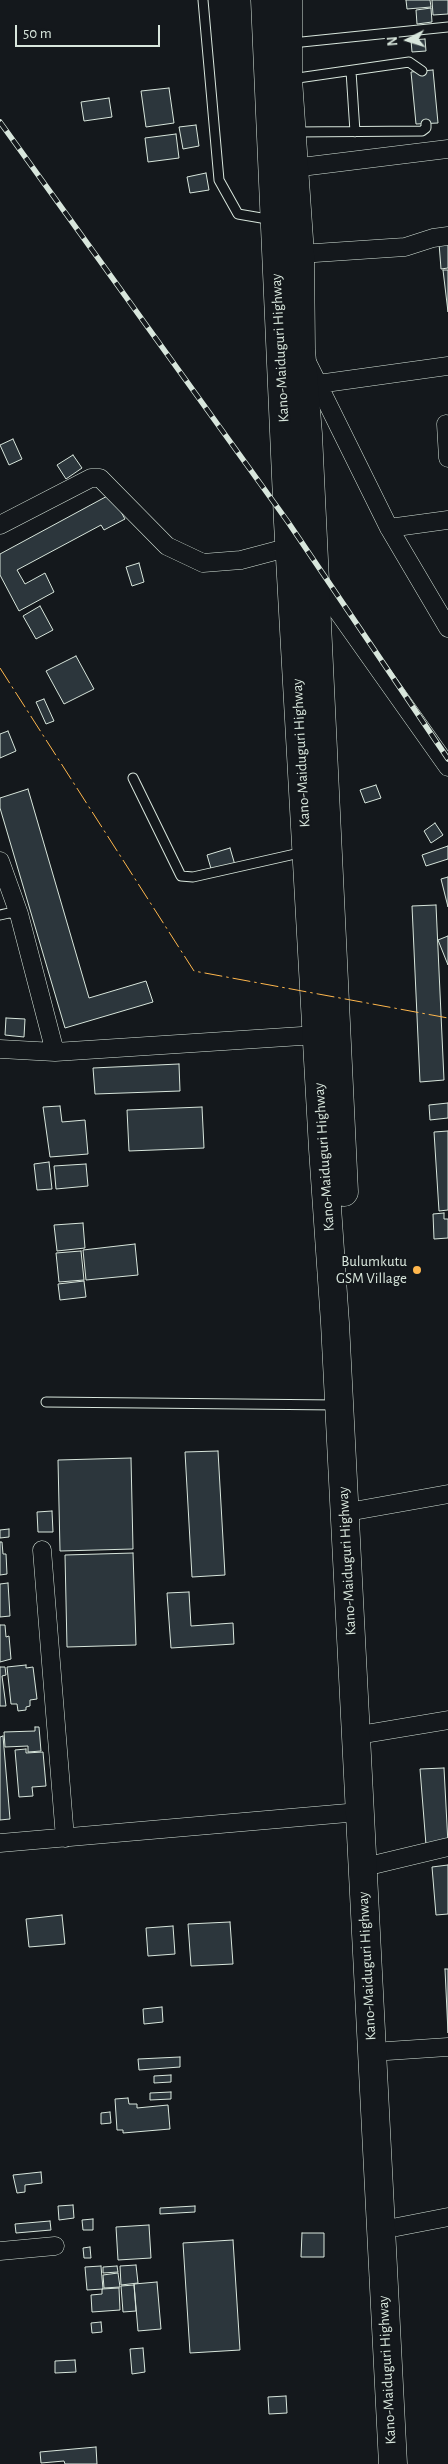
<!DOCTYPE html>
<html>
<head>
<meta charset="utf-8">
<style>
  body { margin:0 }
  #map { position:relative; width:448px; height:2464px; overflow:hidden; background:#14181c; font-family:"Alegreya Sans",sans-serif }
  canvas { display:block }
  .north { position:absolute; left:383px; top:15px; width:50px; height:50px; -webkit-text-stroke:4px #14181c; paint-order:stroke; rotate:265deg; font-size:14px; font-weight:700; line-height:20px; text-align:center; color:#d8e6dc }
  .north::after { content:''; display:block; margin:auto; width:18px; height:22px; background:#d8e6dc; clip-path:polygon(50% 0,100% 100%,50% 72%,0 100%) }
  .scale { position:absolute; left:15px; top:25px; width:145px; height:22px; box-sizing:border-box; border:2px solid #d8e6dc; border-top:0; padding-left:6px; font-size:15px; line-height:18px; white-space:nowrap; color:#d8e6dc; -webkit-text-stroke:4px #14181c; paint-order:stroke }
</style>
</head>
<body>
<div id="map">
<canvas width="448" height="2464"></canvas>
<div class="north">N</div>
<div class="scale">50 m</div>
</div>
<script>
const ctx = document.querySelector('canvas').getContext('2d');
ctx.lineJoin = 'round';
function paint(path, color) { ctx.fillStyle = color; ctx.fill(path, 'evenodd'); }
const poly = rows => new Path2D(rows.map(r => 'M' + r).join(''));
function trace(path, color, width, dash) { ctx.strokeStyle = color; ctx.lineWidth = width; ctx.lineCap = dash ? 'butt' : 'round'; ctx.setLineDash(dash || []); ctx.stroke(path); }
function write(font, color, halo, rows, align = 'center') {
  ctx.font = font + ' "Alegreya Sans",sans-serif'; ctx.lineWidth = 4; ctx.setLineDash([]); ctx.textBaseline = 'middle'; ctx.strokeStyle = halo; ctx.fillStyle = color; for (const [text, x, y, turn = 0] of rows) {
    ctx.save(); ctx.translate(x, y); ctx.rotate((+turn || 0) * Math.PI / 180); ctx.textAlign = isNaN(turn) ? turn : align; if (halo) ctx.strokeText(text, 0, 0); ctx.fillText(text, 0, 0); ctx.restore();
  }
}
const building = poly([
  [406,0,430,0,431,7,407,9,406,0],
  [432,0,448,0,448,14,433,15,432,0],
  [431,8,432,22,417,24,416,10,431,8],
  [425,39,426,51,412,52,411,40,425,39],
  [433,70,438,123,416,124,411,72,433,70],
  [169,88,174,123,146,127,141,91,169,88],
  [109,98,112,117,84,121,81,102,109,98],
  [196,125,199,146,183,149,179,127,196,125],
  [176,134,179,158,148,162,145,138,176,134],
  [206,173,209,190,190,193,187,177,206,173],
  [448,242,448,268,441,269,439,243,448,242],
  [443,270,448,270,448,312,443,270],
  [13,439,22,459,9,465,0,445,13,439],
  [73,455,82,468,66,479,57,465,73,455],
  [111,494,125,519,104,530,101,525,17,570,25,584,45,573,54,592,19,611,0,575,0,554,111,494],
  [139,563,144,582,132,586,126,567,139,563],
  [40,606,53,630,36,639,23,616,40,606],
  [76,656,94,689,64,704,46,671,76,656],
  [44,699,54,721,46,724,36,702,44,699],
  [8,731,16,751,0,758,0,734,8,731],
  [376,785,381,798,365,803,360,790,376,785],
  [28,789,89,998,146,981,153,1002,65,1028,0,808,0,798,28,789],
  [435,823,443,835,431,843,424,831,435,823],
  [448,846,448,859,426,866,422,855,448,846],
  [230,848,235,865,212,872,207,855,230,848],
  [448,877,448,907,441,879,448,877],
  [436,905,444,1080,420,1082,412,906,436,905],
  [448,936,448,965,438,940,448,936],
  [6,1018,25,1019,24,1037,5,1035,6,1018],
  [179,1064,180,1091,95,1094,93,1068,179,1064],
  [448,1103,448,1118,430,1120,429,1105,448,1103],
  [60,1106,62,1122,85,1120,88,1154,50,1157,43,1107,60,1106],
  [202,1107,204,1148,129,1151,127,1110,202,1107],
  [448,1131,448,1210,439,1211,434,1132,448,1131],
  [49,1162,52,1189,37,1190,34,1164,49,1162],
  [86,1164,88,1186,56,1189,54,1166,86,1164],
  [444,1213,444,1219,448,1219,448,1238,434,1239,433,1214,444,1213],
  [83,1223,85,1248,57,1251,54,1225,83,1223],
  [135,1244,138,1275,86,1280,83,1250,135,1244],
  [81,1251,84,1280,59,1282,56,1253,81,1251],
  [84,1281,86,1297,60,1300,58,1284,84,1281],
  [218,1451,225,1575,192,1577,185,1452,218,1451],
  [131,1458,133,1549,60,1551,58,1460,131,1458],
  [52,1511,53,1532,38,1532,37,1512,52,1511],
  [9,1529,9,1537,0,1538,0,1530,9,1529],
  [0,1542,2,1542,3,1554,6,1554,7,1574,0,1575,0,1542],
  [133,1553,136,1645,67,1647,65,1555,133,1553],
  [8,1583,10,1616,0,1617,0,1584,8,1583],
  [189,1592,191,1626,233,1623,234,1644,171,1648,167,1593,189,1592],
  [0,1625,5,1625,6,1637,9,1636,11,1659,0,1662,0,1625],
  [26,1665,26,1668,33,1667,37,1699,30,1700,30,1706,26,1707,26,1710,18,1711,17,1704,11,1704,7,1667,26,1665],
  [0,1667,5,1667,6,1675,2,1676,6,1706,0,1706,0,1667],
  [35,1727,39,1727,41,1751,28,1752,28,1746,5,1747,4,1732,35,1731,35,1727],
  [3,1736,10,1819,0,1820,0,1737,3,1736],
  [26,1749,26,1753,43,1752,46,1786,32,1787,33,1796,19,1797,15,1750,26,1749],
  [444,1768,448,1844,426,1845,420,1769,444,1768],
  [448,1865,448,1914,436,1915,432,1867,448,1865],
  [62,1915,65,1944,29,1947,26,1919,62,1915],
  [230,1922,233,1964,191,1966,188,1924,230,1922],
  [173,1926,175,1954,148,1956,146,1928,173,1926],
  [445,1969,448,1969,448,2033,445,1969],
  [162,2007,163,2022,144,2024,143,2009,162,2007],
  [180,2057,180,2067,139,2070,138,2059,180,2057],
  [171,2075,171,2082,154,2083,154,2076,171,2075],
  [171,2092,171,2099,150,2100,150,2093,171,2092],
  [128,2098,129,2104,137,2104,137,2108,168,2105,170,2129,123,2133,123,2130,117,2130,115,2099,128,2098],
  [110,2112,111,2123,101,2124,101,2113,110,2112],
  [41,2172,42,2183,25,2185,25,2192,17,2193,13,2175,41,2172],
  [73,2205,74,2218,59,2220,58,2206,73,2205],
  [195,2206,195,2212,160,2214,160,2208,195,2206],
  [93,2219,93,2230,83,2230,82,2220,93,2219],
  [50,2221,51,2230,16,2233,15,2224,50,2221],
  [149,2225,151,2258,118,2260,116,2227,149,2225],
  [302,2233,324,2233,324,2257,301,2257,302,2233],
  [233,2240,240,2350,190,2353,183,2243,233,2240],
  [90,2247,91,2258,84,2258,83,2248,90,2247],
  [136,2265,138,2283,121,2285,120,2266,136,2265],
  [101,2266,103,2289,87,2290,85,2267,101,2266],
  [117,2266,118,2272,103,2273,103,2267,117,2266],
  [118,2273,120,2287,104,2288,103,2275,118,2273],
  [157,2282,161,2329,138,2331,134,2284,157,2282],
  [134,2285,136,2311,123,2312,121,2286,134,2285],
  [119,2288,120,2310,92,2312,91,2295,102,2294,102,2289,119,2288],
  [101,2322,102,2332,92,2333,91,2323,101,2322],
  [143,2348,145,2372,132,2374,130,2349,143,2348],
  [75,2360,76,2372,55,2373,55,2361,75,2360],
  [286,2396,287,2413,269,2414,268,2397,286,2396],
  [96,2447,97,2464,65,2464,64,2461,41,2463,40,2452,96,2447]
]);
paint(building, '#2c363c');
trace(building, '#d8e6dc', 1);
const lane = poly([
  [203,0,219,180,238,214,273,220],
  [292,43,448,27],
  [351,71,355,132],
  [291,79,409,62,422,71],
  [294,132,422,131,426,128,426,124],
  [133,778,181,876,193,877,304,852],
  [0,915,9,913,19,914],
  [46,1402,337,1405]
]);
const street = poly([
  [293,168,448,149],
  [300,254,405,247,433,238,448,236],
  [308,364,389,528,448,628],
  [318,384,448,366],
  [446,424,448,458],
  [0,525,91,478,100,478,167,546,203,563,241,560,290,547,295,553],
  [389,528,448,520],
  [317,582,448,767],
  [0,861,19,914,55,1052],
  [0,1049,55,1052,317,1035],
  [359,1510,448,1494],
  [42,1550,65,1838],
  [371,1733,448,1720],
  [0,1843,359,1812],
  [377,1864,448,1847],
  [387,2051,448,2047],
  [397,2227,448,2217],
  [0,2251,55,2246]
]);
const highway = poly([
  [265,0,288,522,323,1149,335,1323,393,2464],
  [288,0,288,79,300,254,301,350,308,434,344,1192]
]);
trace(lane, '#d8e6dc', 11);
trace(street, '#d8e6dc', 19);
trace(highway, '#d8e6dc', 29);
trace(lane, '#14181c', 9);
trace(street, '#14181c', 18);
trace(highway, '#14181c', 28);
const rail = poly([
  [0,122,288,522,448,759]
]);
trace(rail, '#d8e6dc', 5.5);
trace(rail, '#14181c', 4, [11]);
trace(poly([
  [0,668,194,971,448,1018]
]), '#ffb74d', 1, [18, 4, 2.5, 4]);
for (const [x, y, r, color] of [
  [417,1270,5,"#ffb74d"]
]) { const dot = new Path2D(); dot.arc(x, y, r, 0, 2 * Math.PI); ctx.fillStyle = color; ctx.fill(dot); trace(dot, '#14181c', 2); }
write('15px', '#d8e6dc', '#14181c', [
  ["Kano-Maiduguri Highway",280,348,-93],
  ["Kano-Maiduguri Highway",301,753,-93],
  ["Kano-Maiduguri Highway",324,1157,-94],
  ["Kano-Maiduguri Highway",347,1561,-93],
  ["Kano-Maiduguri Highway",367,1966,-93],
  ["Kano-Maiduguri Highway",387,2370,-93]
]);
write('15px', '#d8e6dc', '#14181c', [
  ["Bulumkutu",407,1261],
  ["GSM Village",407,1278]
], 'right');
</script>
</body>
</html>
